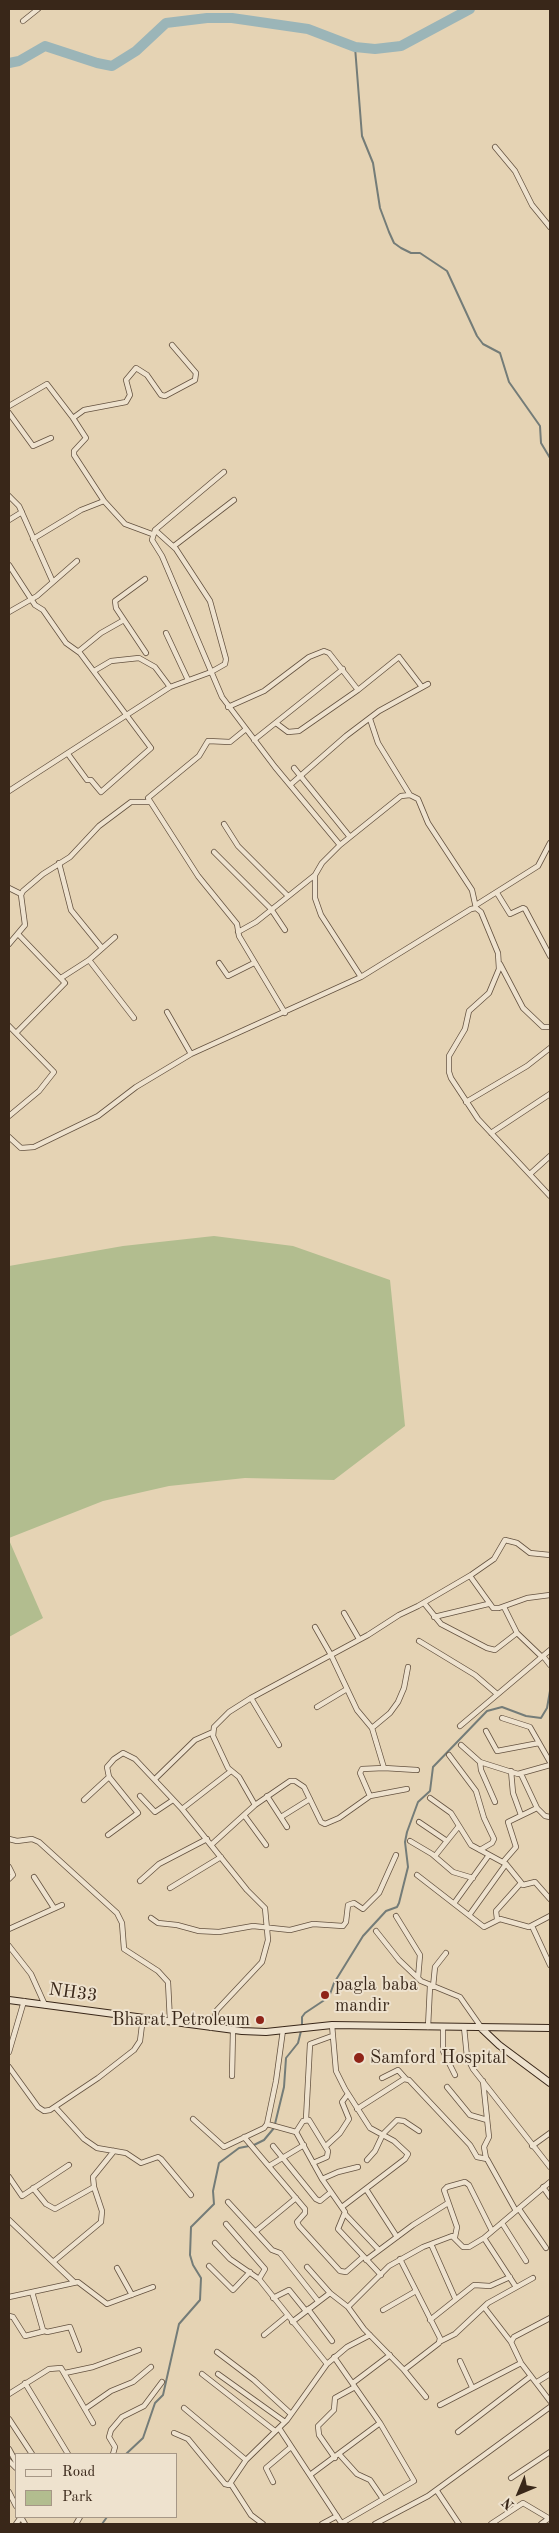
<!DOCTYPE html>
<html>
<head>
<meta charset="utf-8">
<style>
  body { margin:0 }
  #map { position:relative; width:559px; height:2533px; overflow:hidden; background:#e5d3b4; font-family:"Old Standard TT",serif }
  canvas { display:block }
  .frame { position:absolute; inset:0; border:10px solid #392719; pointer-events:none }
  .legend { position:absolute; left:15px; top:2453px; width:162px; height:65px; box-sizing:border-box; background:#eee2ce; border:1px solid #a69786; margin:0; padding:6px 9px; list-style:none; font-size:15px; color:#392719 }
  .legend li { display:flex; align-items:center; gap:10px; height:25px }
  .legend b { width:25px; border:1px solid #a69786 }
  .north { position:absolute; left:494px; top:2468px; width:50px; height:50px; -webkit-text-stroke:4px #eee2ce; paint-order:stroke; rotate:225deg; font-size:14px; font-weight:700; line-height:20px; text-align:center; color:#392719 }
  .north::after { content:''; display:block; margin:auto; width:18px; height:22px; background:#392719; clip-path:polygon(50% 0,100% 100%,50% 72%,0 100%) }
</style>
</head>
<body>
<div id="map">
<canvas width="559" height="2533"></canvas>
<div class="frame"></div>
<ul class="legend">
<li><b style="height:6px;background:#eee2ce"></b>Road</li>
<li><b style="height:14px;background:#b2bd8f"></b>Park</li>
</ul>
<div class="north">N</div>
</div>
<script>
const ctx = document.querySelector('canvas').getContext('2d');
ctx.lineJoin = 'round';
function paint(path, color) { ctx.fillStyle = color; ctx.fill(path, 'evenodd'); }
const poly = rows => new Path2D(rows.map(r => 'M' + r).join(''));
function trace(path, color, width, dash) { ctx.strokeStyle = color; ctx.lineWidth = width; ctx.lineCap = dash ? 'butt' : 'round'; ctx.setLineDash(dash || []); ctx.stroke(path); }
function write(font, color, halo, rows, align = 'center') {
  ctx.font = font + ' "Old Standard TT",serif'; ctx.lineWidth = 4; ctx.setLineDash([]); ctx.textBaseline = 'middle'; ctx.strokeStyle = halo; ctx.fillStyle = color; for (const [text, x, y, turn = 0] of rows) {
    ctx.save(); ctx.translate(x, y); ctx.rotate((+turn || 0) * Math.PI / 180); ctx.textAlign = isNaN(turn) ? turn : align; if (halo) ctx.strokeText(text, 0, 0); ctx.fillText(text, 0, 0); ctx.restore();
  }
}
paint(poly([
  [214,1236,293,1246,390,1280,405,1426,334,1480,245,1478,169,1486,103,1501,9,1538,9,1266,123,1246],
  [9,1540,43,1618,9,1637]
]), '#b2bd8f');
trace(poly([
  [355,47,362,136,373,163,380,208,389,232,394,243,401,248,411,253,420,253,447,271,477,336,483,344,500,353,509,382,540,426,541,443,550,458],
  [302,2026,302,2017,305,2013,329,1997,334,1983,363,1936,386,1911,397,1907,399,1903,408,1867,405,1842,407,1832,418,1802,430,1791,433,1767,487,1711,502,1707,526,1716,541,1718,547,1708,550,1691],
  [126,2454,143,2438,155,2403,163,2395,179,2324,200,2300,201,2278,193,2265,190,2255,191,2227,214,2204,213,2191,219,2163,239,2148,254,2145,264,2140,274,2128,284,2087,286,2058,298,2043,301,2031],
  [102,2524,107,2517]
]), '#747c78', 2);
trace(poly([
  [9,63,19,61,45,46,97,63,112,66,136,51,166,23,207,18,232,18,308,29,355,47,375,49,401,46,470,9]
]), '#9bb5b8', 10);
const street = poly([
  [23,21,38,9],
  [495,147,515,171,532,205,550,227],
  [9,406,47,384,73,418],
  [9,413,33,446,51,438],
  [224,472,155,530,152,540,162,556,222,697,275,767,340,845],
  [9,496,19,506,52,580],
  [9,520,22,512],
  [152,534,125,524,104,501,74,455,74,451,86,438,73,418,84,410,126,402,130,395,126,380,136,368,147,375,161,395,165,396,195,380,196,373,172,345],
  [33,539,81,510,104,501],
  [174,546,234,500],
  [9,565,35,605,43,610,66,643,80,653,151,748,101,792,91,780,87,780,68,754],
  [145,579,115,601,116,608,146,653],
  [9,612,37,596,77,561],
  [166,633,188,680],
  [79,651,101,633,124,620],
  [94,671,111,661,139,658,155,667,170,687],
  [228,707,264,691,309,657,324,651,329,653,358,690],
  [370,719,378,743,410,795],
  [276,723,288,732,299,731,358,690,399,657,422,687],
  [246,729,230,742,208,741,199,756,148,798,198,876,237,924,239,936,285,1013],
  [254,740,343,669],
  [294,768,350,837],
  [290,785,346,736,379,711,428,684],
  [9,791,170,687,211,672,225,664,226,659,210,601,176,549,155,530],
  [224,824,238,846,287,895],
  [214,852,271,909,285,930],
  [59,863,71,910,102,948],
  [9,888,21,894],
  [497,893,510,914,523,908,525,909,550,956],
  [476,905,538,866,550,843],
  [238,932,256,922,315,875],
  [9,944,25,925,21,895,23,891,43,874,70,857,99,826,131,802,149,802],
  [89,960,134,1018],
  [219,963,228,976,254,963],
  [500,964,523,1008,543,1027,550,1027],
  [361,977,321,915,315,898,315,875,322,863,340,845,401,796,410,795,418,799,428,823,472,890,476,908],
  [61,978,89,960,115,937],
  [167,1012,191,1054],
  [9,1026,54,1072,39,1091,9,1116],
  [16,1033,65,983,18,934],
  [466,1102,527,1066,550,1048],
  [491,1133,550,1094],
  [9,1137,21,1148,34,1147,98,1116,136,1087,191,1054,361,977,471,909,476,908,481,912,498,953,499,969,489,993,469,1011,465,1029,449,1056,449,1072,451,1078,478,1119,550,1196],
  [530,1174,550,1156],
  [470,1576,493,1608,499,1608,527,1598,550,1595],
  [424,1603,441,1624,487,1648,495,1650,517,1633,542,1657],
  [504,1607,517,1633],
  [344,1613,359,1639],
  [434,1617,488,1604],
  [315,1627,331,1655,357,1710,372,1728,384,1768],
  [419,1641,475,1675,497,1694],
  [543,1656,550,1665],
  [251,1698,279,1745],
  [317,1707,347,1689],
  [502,1718,530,1727,550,1762],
  [460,1726,550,1650],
  [372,1728,390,1713,398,1702,404,1688,408,1667],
  [486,1731,497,1751,539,1743],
  [461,1745,480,1762,518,1774,550,1765],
  [449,1755,476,1791,484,1818,494,1839,492,1843,480,1850],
  [480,1762,481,1770,495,1802],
  [511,1771,513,1793,521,1815],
  [521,1774,537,1808,545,1816,550,1817],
  [155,1779,195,1740,213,1732],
  [140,1796,155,1812,173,1800],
  [267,1796,287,1827],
  [370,1796,360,1773,362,1769,384,1768,417,1770],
  [430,1798,451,1813,471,1845,506,1864,523,1885,535,1882,550,1899],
  [84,1800,109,1777,107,1767,114,1759,123,1753,135,1759,182,1809,247,1890,265,1908,268,1940,262,1962,217,2010,211,2028],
  [255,1805,239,1777,228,1768,213,1736,214,1727,229,1712,251,1698,368,1635,399,1615,418,1606,471,1575,494,1559,505,1540,517,1543,530,1553,550,1555],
  [182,1809,231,1771],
  [244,1815,266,1845],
  [281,1817,310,1799],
  [419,1822,447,1841],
  [108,1835,138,1813,109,1777],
  [9,1839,17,1841,32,1839,39,1842,117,1913,122,1923,124,1949,158,1971,168,1982,170,2021],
  [410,1841,432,1854,453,1872,473,1878],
  [211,1845,255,1805,290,1781,295,1781,304,1787,321,1822,325,1824,339,1818,370,1796,407,1789],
  [435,1856,459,1826],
  [503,1862,516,1847,508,1822,537,1808],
  [9,1867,13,1875,9,1879],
  [417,1875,484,1927,500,1919,529,1927,550,1916],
  [34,1877,54,1908],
  [140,1881,159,1864,207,1839],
  [170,1888,221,1857],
  [455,1902,489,1855],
  [470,1914,506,1864],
  [396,1916,420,1955,418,1978],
  [151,1918,158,1923,177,1925,199,1931,219,1932,253,1926,290,1930,313,1924,343,1926,346,1922,348,1905,354,1903,363,1909,379,1893,396,1855],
  [497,1919,496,1911,521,1883],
  [532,1926,550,1965],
  [9,1929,62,1905],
  [376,1931,399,1960,421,1981,460,1997,481,2027],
  [9,1946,31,1974,45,2005],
  [433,1987,435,1967,446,1953],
  [332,2025,336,2071,345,2089,370,2128,394,2141,408,2154,405,2159,342,2207],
  [428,2027,430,1986],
  [443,2027,443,2051,455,2075],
  [464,2027,467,2057,473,2069,550,2167],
  [9,2052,24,2001],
  [9,2067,38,2107,44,2111,50,2110,98,2078,134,2050,140,2041,143,2017],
  [232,2076,233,2030],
  [382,2078,398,2070,406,2079],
  [483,2081,489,2137,484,2147,486,2158],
  [447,2087,470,2115,487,2120],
  [56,2108,84,2139,97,2148,126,2153,141,2163,158,2157,161,2159,191,2195],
  [357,2109,404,2079,409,2080,470,2145,477,2157,487,2159,516,2211],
  [193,2119,224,2147,264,2128,267,2124,276,2081,283,2030],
  [306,2119,310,2044,332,2036],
  [267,2124,296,2132,322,2179,345,2212,338,2229,381,2275],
  [296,2132,303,2121,309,2120,328,2151,327,2157,313,2163],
  [244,2137,305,2209,305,2213,297,2222,299,2226,340,2271,346,2272,363,2257],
  [273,2146,316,2199,320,2201,331,2192],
  [326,2146,340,2133,349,2119,342,2102,348,2094],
  [532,2146,550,2133],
  [367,2160,375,2151,383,2134,397,2120,404,2121,419,2131],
  [269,2166,304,2145],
  [9,2177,22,2196,69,2165],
  [322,2179,338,2172,358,2167],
  [543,2187,550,2197],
  [33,2188,46,2204,55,2209,94,2187],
  [366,2189,397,2237],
  [228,2202,272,2250,280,2253,318,2301],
  [519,2209,546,2248],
  [345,2214,379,2250],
  [9,2220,74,2282],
  [502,2223,526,2261],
  [226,2224,265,2269,259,2279],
  [256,2231,296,2198],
  [455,2237,457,2227,444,2190,447,2187,465,2182,469,2185,492,2231],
  [484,2238,516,2287],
  [215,2243,230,2259,259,2279,327,2364],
  [431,2244,455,2298],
  [366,2260,413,2225,448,2203],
  [53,2262,101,2222,102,2211,94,2187,93,2177,114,2151],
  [209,2266,233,2290,250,2272],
  [307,2267,330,2293],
  [117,2268,132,2295],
  [32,2292,43,2330,47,2332,70,2327,79,2350],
  [9,2297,78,2282,107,2304,153,2287],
  [273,2298,289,2290,306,2311],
  [348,2307,364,2329,404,2370,439,2343,440,2338,400,2259],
  [484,2307,511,2342],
  [308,2309,332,2341],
  [383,2310,416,2291],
  [9,2316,13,2317,25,2336,45,2331],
  [550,2318,514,2337,511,2342,521,2363,550,2401],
  [430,2320,474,2285,490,2286,510,2277],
  [292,2322,330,2293,348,2307,389,2266,423,2247,452,2236,463,2247,469,2247,484,2238,550,2182],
  [264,2335,287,2316],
  [441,2341,455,2334,488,2303,533,2278],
  [217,2352,254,2380,291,2414],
  [334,2357,380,2423,414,2481,342,2523],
  [460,2361,472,2387],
  [404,2370,426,2397],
  [65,2373,93,2367,139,2350],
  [202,2374,275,2431],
  [218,2374,285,2422],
  [537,2382,550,2374],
  [25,2383,68,2454],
  [353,2383,390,2355],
  [9,2394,49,2369,61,2368,93,2423],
  [440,2405,521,2363],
  [184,2408,246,2460],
  [85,2409,111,2391,133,2382,151,2367],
  [9,2419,32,2454],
  [279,2428,342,2524],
  [458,2432,531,2376],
  [174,2433,188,2439,225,2484,229,2485,246,2460,287,2420,327,2364,347,2347,370,2335],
  [9,2449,16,2462],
  [113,2454,115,2447,109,2437,111,2430,122,2417,144,2406,162,2382],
  [339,2454,357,2474,370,2480,383,2499],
  [335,2458,319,2435,318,2426,334,2410,335,2398,355,2387],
  [9,2461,16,2468],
  [310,2475,380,2423],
  [511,2478,550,2452],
  [273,2482,266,2468,291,2447],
  [231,2484,251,2515,263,2524],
  [437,2491,459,2524],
  [9,2492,16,2506],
  [21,2517,25,2524],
  [16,2524,21,2517],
  [76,2524,80,2517],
  [322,2524,337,2516],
  [375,2524,428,2496,550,2407],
  [491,2524,523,2503,550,2519],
  [541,2524,548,2519]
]);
const secondary = poly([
  [9,2000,242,2031,266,2032,332,2025,550,2028],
  [481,2028,499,2045,550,2083]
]);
trace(street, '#645240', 6);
trace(secondary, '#392719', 8);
trace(street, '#eee2ce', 4.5);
trace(secondary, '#eee2ce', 6);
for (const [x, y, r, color] of [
  [325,1995,5,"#8f2418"],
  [260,2020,5,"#8f2418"],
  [359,2058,6,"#8f2418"]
]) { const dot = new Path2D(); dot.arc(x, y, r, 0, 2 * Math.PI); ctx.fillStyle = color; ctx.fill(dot); trace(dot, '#eee2ce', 2); }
write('18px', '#392719', '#eee2ce', [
  ["pagla baba",335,1985],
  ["mandir",335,2006],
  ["Bharat Petroleum",250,2020,"right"],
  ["Samford Hospital",370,2058]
], 'left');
write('18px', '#392719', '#eee2ce', [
  ["NH33",73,1993,8]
]);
</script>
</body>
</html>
